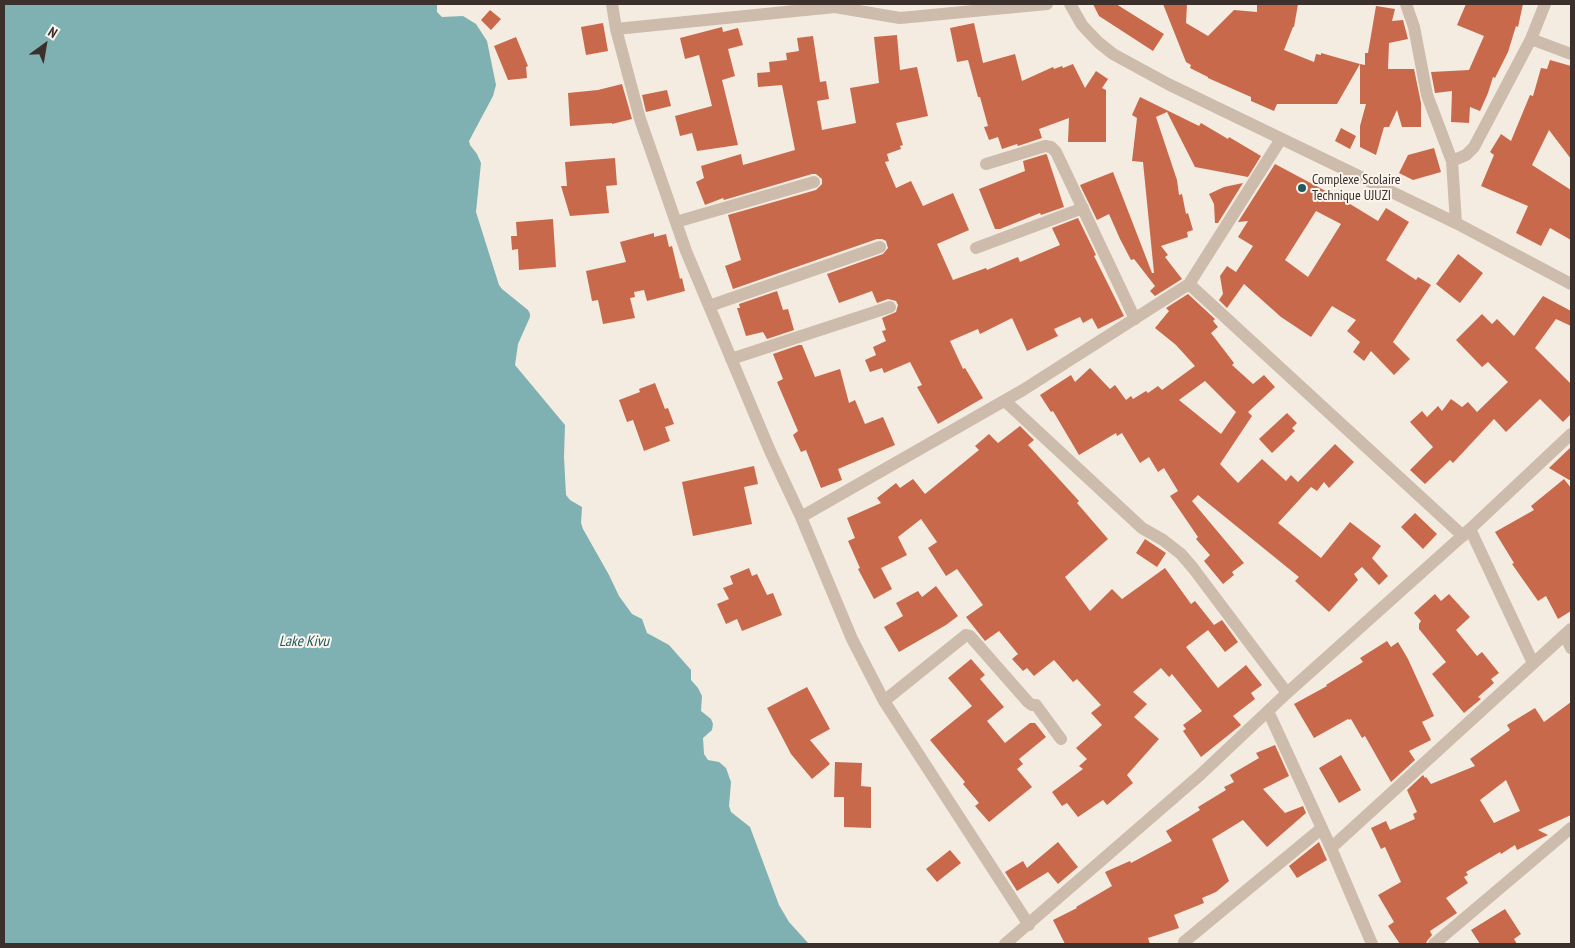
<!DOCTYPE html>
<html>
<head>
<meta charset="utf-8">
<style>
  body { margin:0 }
  #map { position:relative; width:1575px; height:948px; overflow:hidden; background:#f4ebe1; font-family:"PT Sans Narrow",sans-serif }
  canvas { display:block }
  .frame { position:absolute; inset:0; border:5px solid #3b302b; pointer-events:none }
  .north { position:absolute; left:20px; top:20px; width:50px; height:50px; -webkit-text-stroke:4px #fbf5ee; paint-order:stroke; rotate:32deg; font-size:14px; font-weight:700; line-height:20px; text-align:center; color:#3b302b }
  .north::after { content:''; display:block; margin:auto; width:18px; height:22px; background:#3b302b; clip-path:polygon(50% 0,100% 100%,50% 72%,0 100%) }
</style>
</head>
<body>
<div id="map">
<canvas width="1575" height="948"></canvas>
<div class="frame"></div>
<div class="north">N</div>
</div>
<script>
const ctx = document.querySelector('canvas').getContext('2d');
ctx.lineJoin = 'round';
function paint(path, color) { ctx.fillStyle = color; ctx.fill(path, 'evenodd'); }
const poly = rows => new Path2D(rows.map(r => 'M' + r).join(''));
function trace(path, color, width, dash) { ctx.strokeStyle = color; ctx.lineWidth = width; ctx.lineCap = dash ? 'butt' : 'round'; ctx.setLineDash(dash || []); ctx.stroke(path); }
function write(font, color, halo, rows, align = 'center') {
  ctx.font = font + ' "PT Sans Narrow",sans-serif'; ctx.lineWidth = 4; ctx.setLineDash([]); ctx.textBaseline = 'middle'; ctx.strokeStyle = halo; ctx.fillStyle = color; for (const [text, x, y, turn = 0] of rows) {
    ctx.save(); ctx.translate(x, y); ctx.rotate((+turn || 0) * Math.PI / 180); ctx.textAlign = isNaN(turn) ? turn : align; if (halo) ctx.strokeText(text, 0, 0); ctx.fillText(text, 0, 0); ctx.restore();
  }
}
paint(poly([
  [4,4,437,4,437,12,442,17,463,16,476,24,487,41,496,85,493,96,469,141,470,145,477,154,481,163,476,212,499,285,502,289,528,310,530,314,530,317,518,344,515,365,565,425,564,457,566,495,570,500,582,507,581,523,583,529,609,575,619,596,632,614,642,619,647,633,669,645,691,670,691,680,698,688,702,696,701,711,711,719,713,724,712,730,703,738,704,754,708,760,719,762,726,768,731,782,729,806,731,812,750,827,779,905,789,922,809,944,4,944]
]), '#7fb0b2');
paint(poly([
  [1093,4,1116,4,1164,34,1153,51,1099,16],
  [1163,4,1187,4,1186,23,1208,36,1234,10,1257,12,1257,4,1298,4,1294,27,1293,27,1284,50,1314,62,1316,54,1321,55,1321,53,1360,64,1337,104,1277,104,1274,111,1251,101,1251,97,1208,78,1208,77,1190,68,1191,65,1186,62],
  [1466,4,1523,4,1518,27,1516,26,1508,52,1495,78,1493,77,1488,93,1480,111,1470,107,1469,123,1451,122,1452,91,1435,93,1431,72,1469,70,1484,36,1457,25],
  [1376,6,1395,9,1392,21,1403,20,1408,39,1389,43,1388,69,1414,69,1421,103,1421,127,1402,127,1397,110,1389,127,1384,127,1376,155,1360,147,1360,126,1366,104,1360,104,1360,64,1365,65,1365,53,1368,53],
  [490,10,501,19,491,30,481,20],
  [603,23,608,51,586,55,581,27],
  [974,23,983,63,1015,54,1022,81,1053,67,1054,69,1062,66,1063,68,1073,64,1085,88,1096,71,1108,79,1102,88,1106,90,1106,142,1068,142,1069,118,1039,129,1042,138,1018,146,1017,144,1002,149,998,137,989,140,984,127,988,126,980,97,978,97,968,60,957,62,950,28],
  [722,27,723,32,738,28,743,45,728,49,735,76,722,80,738,145,697,151,692,133,680,136,675,116,712,106,699,55,685,59,680,38],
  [897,35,900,70,917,67,928,116,896,123,903,145,900,146,901,149,887,154,889,161,885,162,896,188,911,181,923,206,953,193,969,230,937,244,953,280,986,268,987,270,1018,257,1020,262,1060,245,1052,228,1078,218,1096,255,1094,256,1124,316,1098,329,1092,318,1083,323,1080,317,1054,329,1058,336,1027,351,1012,318,980,334,978,329,950,341,963,369,965,368,983,398,938,424,917,387,922,385,910,362,884,373,882,368,870,372,865,360,876,355,873,347,886,341,882,331,886,330,882,318,896,312,898,305,896,301,888,299,877,303,872,291,839,303,827,274,883,254,888,248,886,241,882,239,877,239,733,289,725,266,741,260,728,215,816,190,822,184,822,179,816,174,812,174,724,200,723,198,705,205,696,182,704,178,701,166,741,154,743,165,795,150,782,85,758,87,757,73,770,72,769,62,787,60,786,53,799,51,797,38,813,36,820,82,826,81,829,99,817,101,822,130,856,123,850,88,879,83,874,37],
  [516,37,528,66,526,67,527,78,508,80,494,46],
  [1550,60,1571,66,1571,159,1549,130,1532,165,1571,190,1571,240,1550,228,1541,246,1516,233,1528,206,1481,186,1494,155,1490,152,1501,134,1511,141,1530,95,1533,96,1541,68,1547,69],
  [622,84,632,119,612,124,612,123,570,126,568,93,598,90],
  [667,90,671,106,646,112,642,95],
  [1140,97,1199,126,1201,123,1228,139,1229,137,1261,156,1248,177,1195,167,1167,112,1156,117,1177,180,1179,195,1182,194,1186,214,1188,213,1193,230,1187,232,1188,237,1161,246,1168,255,1165,257,1182,279,1155,296,1150,291,1155,286,1134,259,1131,260,1120,239,1109,214,1097,220,1080,185,1113,172,1152,273,1154,273,1143,162,1132,161,1137,118,1132,115],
  [1341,128,1356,136,1350,149,1335,141],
  [1434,148,1441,172,1413,180,1399,173,1408,155],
  [1046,154,1047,155,1064,207,1041,215,1040,213,1000,229,995,229,979,189,1025,171,1023,161],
  [615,158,617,185,606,186,609,213,570,216,561,186,567,186,565,162],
  [1275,164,1350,204,1378,221,1386,208,1409,222,1386,260,1416,280,1418,277,1431,285,1393,342,1410,359,1394,375,1371,351,1364,361,1353,352,1360,342,1347,331,1356,320,1332,306,1311,337,1281,317,1244,284,1227,308,1219,300,1223,294,1220,276,1227,266,1236,272,1253,246,1238,237,1248,221,1238,222],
  [1316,211,1341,224,1308,277,1285,260],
  [1243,183,1218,223,1215,223,1214,204,1209,194,1224,187],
  [553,219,556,267,519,270,518,249,512,250,511,236,517,236,516,222],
  [654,233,654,237,666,234,669,247,672,246,680,279,682,278,685,291,647,301,644,290,634,292,635,297,630,298,635,318,603,324,598,300,592,301,586,271,626,262,620,242],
  [1458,254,1483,273,1460,303,1436,284],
  [777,291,783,310,788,309,794,330,767,339,763,332,746,336,737,308,740,308,739,304],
  [1188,294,1215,319,1213,321,1218,327,1211,333,1234,363,1232,365,1253,384,1264,375,1275,387,1248,412,1252,416,1220,464,1238,483,1262,459,1286,481,1291,475,1298,482,1335,444,1354,462,1329,488,1324,482,1317,491,1311,487,1278,523,1321,558,1350,522,1381,546,1372,558,1388,576,1379,585,1362,567,1354,574,1358,580,1329,612,1295,581,1299,577,1198,495,1192,501,1244,563,1232,572,1234,575,1223,584,1204,561,1210,555,1196,539,1198,537,1170,496,1178,491,1164,468,1158,472,1149,457,1140,463,1122,433,1117,436,1116,433,1079,455,1053,411,1051,412,1040,395,1071,375,1075,382,1090,368,1110,389,1115,385,1126,400,1131,396,1133,399,1146,391,1148,393,1158,386,1162,390,1195,366,1176,345,1155,328,1169,311,1166,308],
  [1205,381,1236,412,1221,434,1179,400],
  [1543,296,1571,311,1571,326,1556,319,1535,348,1571,384,1571,414,1563,422,1540,399,1506,432,1494,419,1453,463,1450,460,1425,484,1410,470,1433,447,1410,422,1422,411,1427,417,1438,406,1442,411,1451,399,1462,407,1468,402,1477,412,1508,382,1488,362,1482,367,1456,340,1482,314,1492,324,1497,319,1514,336],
  [799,345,802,345,815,377,840,369,849,403,855,400,865,424,883,417,895,445,838,469,842,480,821,488,806,450,801,452,793,435,798,431,777,382,783,379,773,354],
  [655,383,665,409,668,408,674,424,665,427,670,441,644,451,633,420,627,422,619,400,640,392,639,389],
  [1287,413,1297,423,1292,428,1295,431,1272,453,1259,439],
  [1020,426,1034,440,1028,445,1079,501,1077,503,1108,539,1065,577,1090,611,1112,589,1122,599,1165,568,1191,604,1195,601,1214,625,1222,620,1238,642,1225,652,1208,630,1186,647,1218,688,1246,665,1262,685,1251,693,1255,699,1233,716,1241,725,1201,757,1183,731,1186,729,1183,725,1202,711,1172,674,1169,677,1161,668,1133,692,1147,704,1134,717,1159,739,1127,775,1133,783,1107,805,1103,800,1078,817,1067,803,1062,806,1052,792,1083,769,1079,766,1087,759,1076,748,1102,725,1091,713,1101,705,1077,679,1073,682,1054,660,1034,676,1027,668,1023,671,1012,659,1018,654,999,631,985,641,966,617,983,605,957,569,946,576,928,548,937,542,921,519,898,537,907,555,881,568,892,589,874,599,858,569,860,568,848,541,855,538,847,518,881,503,877,498,896,483,900,488,913,479,925,494,979,450,975,446,989,434,998,443],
  [1571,447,1571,481,1549,468],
  [754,466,758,484,744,487,752,524,693,536,682,482],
  [1564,479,1571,488,1571,611,1558,619,1546,596,1538,601,1512,564,1514,563,1495,532,1534,510,1531,506],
  [1415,513,1437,534,1423,549,1401,527],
  [1145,539,1166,553,1157,567,1136,553],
  [749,568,752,576,757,574,767,595,773,593,782,615,742,631,737,619,726,624,717,604,729,599,723,588,733,584,730,576],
  [936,586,958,616,946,625,899,652,884,627,903,616,896,603,918,591,922,597],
  [1435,594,1441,601,1449,594,1470,617,1456,630,1477,656,1482,652,1499,673,1491,679,1494,683,1478,697,1481,699,1464,713,1432,674,1446,662,1419,629,1419,624,1421,621,1414,613],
  [1387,641,1391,647,1398,642,1408,659,1434,716,1422,722,1431,740,1409,751,1415,760,1391,782,1365,736,1362,738,1351,719,1349,720,1348,719,1314,738,1294,704,1327,686,1326,685,1363,662,1360,658],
  [971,659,985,675,980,679,1004,707,987,721,1005,743,1030,723,1035,723,1046,737,1019,759,1023,764,1017,769,1032,787,989,822,975,806,979,803,963,784,965,782,930,740,972,706,948,678],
  [807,687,830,729,810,740,830,764,812,779,791,754,767,708],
  [1571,702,1571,815,1538,830,1548,835,1517,850,1515,845,1501,854,1500,852,1466,872,1468,875,1464,877,1468,883,1446,898,1457,913,1430,931,1432,935,1427,941,1426,944,1400,944,1388,926,1394,922,1378,895,1401,882,1385,847,1381,849,1371,828,1386,821,1390,830,1415,819,1413,814,1417,812,1407,790,1423,775,1425,778,1426,777,1431,784,1475,766,1470,759,1510,730,1507,725,1535,708,1544,722],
  [1506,780,1520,811,1494,823,1480,800],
  [1275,745,1289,776,1263,789,1285,813,1303,806,1306,813,1267,847,1243,820,1212,839,1229,881,1216,892,1202,898,1204,903,1174,915,1179,928,1148,938,1150,944,1065,944,1053,920,1077,908,1076,907,1112,886,1105,872,1130,861,1131,863,1172,841,1166,831,1200,810,1198,807,1226,790,1224,787,1234,782,1230,775,1259,758,1256,753],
  [1341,755,1361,790,1339,803,1319,768],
  [835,762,862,763,861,786,871,787,871,828,844,827,844,797,834,797],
  [1058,842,1078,867,1058,884,1048,872,1017,891,1005,872,1023,861,1027,868],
  [1319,842,1327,860,1297,878,1289,866],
  [950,850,961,863,937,882,926,869],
  [1505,909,1521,934,1514,939,1517,944,1480,944,1471,930]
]), '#c8694b');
trace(poly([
  [612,4,616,29,640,119,686,251,770,451,801,517,852,639,884,701,1029,925],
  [1070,4,1082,25,1098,42,1113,54,1168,84,1456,223,1571,284],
  [1406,4,1414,27,1427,95,1452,161,1456,223],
  [616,29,835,7,900,18,1047,4],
  [1531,39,1571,54],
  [1452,161,1466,155,1474,147,1531,39,1545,4],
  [986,164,1045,146,1051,147,1056,152,1135,319],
  [676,222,814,182],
  [976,248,1083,208],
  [1189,284,1463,536],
  [709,306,880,247],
  [731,359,890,307],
  [1005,401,1142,528,1163,540,1181,554,1193,568,1287,693],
  [801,517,1023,390,1189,284,1281,139],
  [1470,529,1533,663],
  [1565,635,1571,648],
  [884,701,966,635,970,636,1028,702,1032,705,1036,705,1061,739],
  [1268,711,1331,848,1372,944],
  [1331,848,1571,629],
  [1184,942,1322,828],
  [1005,944,1200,775,1287,693,1470,529,1571,434],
  [1434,944,1571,828]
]), '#cdbbac', 12);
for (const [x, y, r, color] of [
  [1302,188,5,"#1f5a5e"]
]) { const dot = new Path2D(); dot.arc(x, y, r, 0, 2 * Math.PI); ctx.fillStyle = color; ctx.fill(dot); trace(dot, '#fbf5ee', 2); }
write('14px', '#3b302b', '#fbf5ee', [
  ["Complexe Scolaire",1312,180],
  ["Technique UJUZI",1312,196]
], 'left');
write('italic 15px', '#1f5a5e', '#fbf5ee', [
  ["Lake Kivu",304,642]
]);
</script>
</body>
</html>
